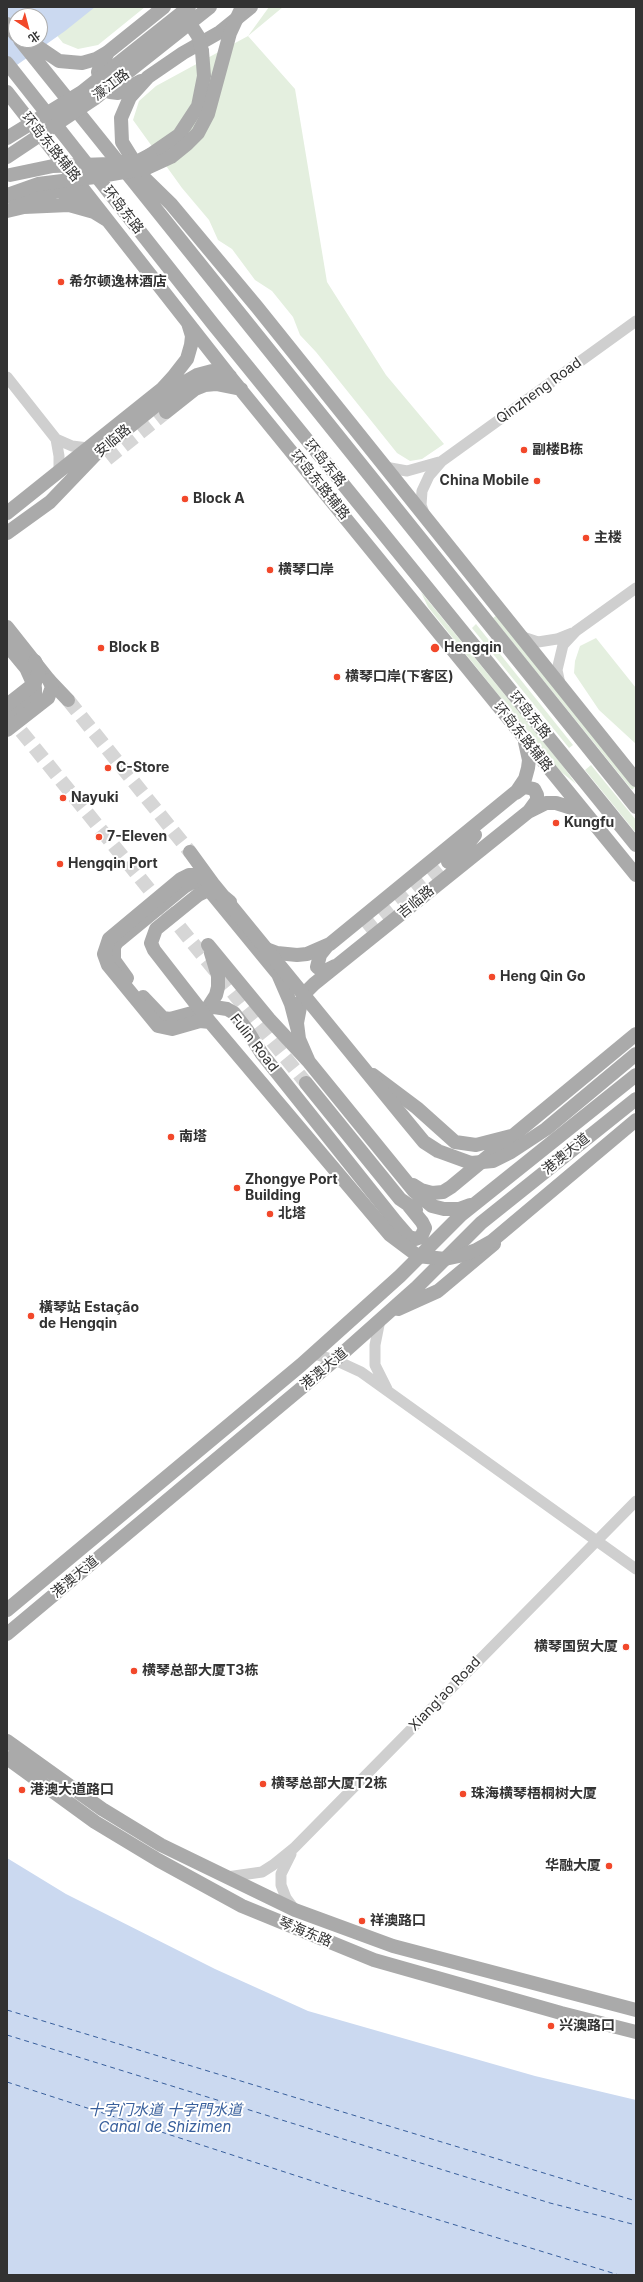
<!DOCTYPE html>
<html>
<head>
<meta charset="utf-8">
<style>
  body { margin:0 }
  #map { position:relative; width:643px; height:2282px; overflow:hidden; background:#fff; font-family:Inter,"Noto Sans SC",sans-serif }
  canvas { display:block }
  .frame { position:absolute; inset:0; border:8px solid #323232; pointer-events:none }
  .north { position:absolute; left:8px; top:8px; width:40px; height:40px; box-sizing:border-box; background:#fff; border:1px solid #adadad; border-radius:50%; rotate:144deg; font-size:11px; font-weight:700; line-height:16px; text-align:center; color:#323232 }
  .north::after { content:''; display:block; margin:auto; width:14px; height:18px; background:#f2482a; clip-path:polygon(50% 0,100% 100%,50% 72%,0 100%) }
</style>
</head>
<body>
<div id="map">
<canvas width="643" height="2282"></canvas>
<div class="frame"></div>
<div class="north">北</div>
</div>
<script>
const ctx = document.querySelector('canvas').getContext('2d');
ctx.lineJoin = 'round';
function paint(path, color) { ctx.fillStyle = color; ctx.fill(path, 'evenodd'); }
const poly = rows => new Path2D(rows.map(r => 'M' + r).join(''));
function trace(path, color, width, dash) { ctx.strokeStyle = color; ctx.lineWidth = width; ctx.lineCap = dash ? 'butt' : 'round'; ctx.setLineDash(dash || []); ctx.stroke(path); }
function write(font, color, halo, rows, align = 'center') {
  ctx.font = font + ' Inter,"Noto Sans SC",sans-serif'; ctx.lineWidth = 4; ctx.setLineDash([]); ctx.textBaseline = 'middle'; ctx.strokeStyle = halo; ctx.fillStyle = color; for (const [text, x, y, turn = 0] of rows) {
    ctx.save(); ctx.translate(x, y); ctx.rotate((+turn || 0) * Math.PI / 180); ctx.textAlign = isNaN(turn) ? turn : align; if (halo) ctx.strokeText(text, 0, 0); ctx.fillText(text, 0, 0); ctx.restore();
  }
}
paint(poly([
  [34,7,145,7,98,45,78,49,63,43],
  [269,7,283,7,248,36,295,89,327,282,386,375,444,444,422,459,410,461,397,453,316,352,300,335,293,317,272,291,255,280,232,249,218,240,209,220,182,188,133,120,139,101,156,86,248,36],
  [421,592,563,766,576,784,560,771,492,687,428,607],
  [497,615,636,786,632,790,493,618],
  [476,624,573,745,569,748,472,628],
  [596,638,636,688,636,744,599,710,574,673,575,661,580,646],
  [591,765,636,820,636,833,585,770]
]), '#e4efdf');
paint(poly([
  [7,7,95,7,65,31,7,72],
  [16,16,40,16,40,40,16,40],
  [7,1858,66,1894,215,1969,308,2011,535,2076,636,2100,636,2275,7,2275]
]), '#cbd9f0');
trace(poly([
  [7,2010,636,2201],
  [7,2035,550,2203,636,2225],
  [7,2082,331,2187,619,2275]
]), '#385f9c', 1, [5, 4]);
trace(poly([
  [107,459,166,412],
  [68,700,190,852],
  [8,715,306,1083],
  [364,929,448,862]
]), '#d6d6d6', 14, [14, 7]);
trace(poly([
  [7,377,56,439,59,456,59,472],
  [56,439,72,446,88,448],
  [385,467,407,471,439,462],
  [425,516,421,505,422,491,429,476,442,461,636,321],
  [520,636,538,642,557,639,572,633],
  [560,684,557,670,563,645,576,631,636,588],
  [380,1320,375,1345,375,1365,387,1389],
  [314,1354,335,1360,361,1372,636,1569],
  [291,1854,281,1874,281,1885,286,1898,295,1910],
  [227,1877,262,1872,273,1865,294,1848,636,1501]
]), '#cfcfcf', 11);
trace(poly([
  [7,24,16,35],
  [20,40,636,807],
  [28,40,59,61,82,63,96,59,108,52,164,7],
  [108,52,98,72,100,81,110,92,118,93,141,81],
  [7,63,213,324,636,845],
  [7,92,232,379,636,875],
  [150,155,179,135,198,106,204,76,202,51],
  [130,164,171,204,257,307,636,780],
  [140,171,122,142,121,118,130,97,148,77,183,53,220,32,251,7],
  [15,202,39,194,58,191,80,195,92,201],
  [7,211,24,207,69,205,94,212,107,220],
  [166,412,195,389,205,385,216,384,241,389],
  [7,513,162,389,173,377,187,359,191,345,192,336,188,323],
  [7,533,50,502,97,453,185,382,197,375,212,371,230,376],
  [7,627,49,680,68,700],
  [7,645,26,668,35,688,35,694,30,702,7,720],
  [516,793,524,787,534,789,537,795,537,800,529,811],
  [448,862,463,850,475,835],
  [208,945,269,1019,309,1062,414,1191,432,1206,444,1209,459,1209,470,1205],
  [328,945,320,955,317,967,321,970,327,970,335,966],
  [261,947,277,953,297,955,307,954,330,944,517,791,525,779,528,768,529,760,525,742],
  [127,978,114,960,114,947,117,942,184,887,191,883,199,882,205,885,278,974,291,1004,298,1031],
  [143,997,163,1018,170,1019,214,1007,227,1009,234,1013,247,1030,262,1054,396,1222,409,1237,415,1239,421,1237,425,1228,422,1222,409,1206],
  [207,1009,216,995,218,987,218,976,211,953],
  [309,1062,299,1039,297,1023,301,1002,307,991,314,984,528,812,546,803,556,803,575,809,582,815],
  [373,1075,417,1108,455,1142,476,1145,511,1136],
  [306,1083,400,1199,416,1210],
  [413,1185,421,1190,432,1193,443,1192,451,1187,636,1034],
  [398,1309,438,1291,494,1244],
  [7,1610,301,1365,400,1276,461,1215,636,1075],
  [7,1634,335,1360,417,1287,481,1223,636,1099],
  [7,1741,102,1809,161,1845,295,1910,393,1946,636,2010],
  [7,1758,95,1822,158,1860,242,1906,374,1960,561,2013,636,2032]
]), '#aaa', 14);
trace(poly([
  [185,16,198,36,202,51],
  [7,138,82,92,189,7],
  [7,157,94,99,210,7],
  [127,167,150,155],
  [10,175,53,166,110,164,128,161],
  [7,195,38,184,95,177,147,168,171,157,187,144,198,133,208,114,230,33,242,7],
  [7,705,35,683,39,670,35,661],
  [7,730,48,698,52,687,49,680],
  [190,852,214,885,405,1119,424,1142,438,1151,471,1163,493,1161,511,1152,546,1129,636,1054],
  [230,902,218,892,213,891,206,891,198,895,156,929,151,943,154,950,210,1022,390,1235,418,1256,445,1259,459,1256,476,1250,492,1241,636,1120],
  [210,1022,200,1021,172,1029,158,1026,108,965,104,954,109,939,181,879,189,875,197,875,211,882]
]), '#aaa', 14);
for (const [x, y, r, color] of [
  [61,282,4,"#f2482a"],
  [524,450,4,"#f2482a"],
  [537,481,4,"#f2482a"],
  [185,499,4,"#f2482a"],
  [586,538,4,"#f2482a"],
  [270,570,4,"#f2482a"],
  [101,648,4,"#f2482a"],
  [435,648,5,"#f2482a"],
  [337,677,4,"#f2482a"],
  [108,768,4,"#f2482a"],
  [63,798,4,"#f2482a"],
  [556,823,4,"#f2482a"],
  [99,837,4,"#f2482a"],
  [60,864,4,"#f2482a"],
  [492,977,4,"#f2482a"],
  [171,1137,4,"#f2482a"],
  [237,1188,4,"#f2482a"],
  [270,1214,4,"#f2482a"],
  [31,1316,4,"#f2482a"],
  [626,1647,4,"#f2482a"],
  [134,1671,4,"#f2482a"],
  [263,1784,4,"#f2482a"],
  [22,1790,4,"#f2482a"],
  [463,1794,4,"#f2482a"],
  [609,1866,4,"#f2482a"],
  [362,1921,4,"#f2482a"],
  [551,2026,4,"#f2482a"]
]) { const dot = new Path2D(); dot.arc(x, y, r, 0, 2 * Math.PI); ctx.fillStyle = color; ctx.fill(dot); trace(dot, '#fff', 1.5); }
write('14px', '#323232', '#fff', [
  ["濠江路",111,85,-37],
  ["环岛东路辅路",51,147,51],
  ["环岛东路",123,210,52],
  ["Qinzheng Road",539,391,-36],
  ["安临路",113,441,-40],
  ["环岛东路",325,463,51],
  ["环岛东路辅路",320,485,51],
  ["环岛东路",530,715,51],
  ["环岛东路辅路",523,737,51],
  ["吉临路",416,902,-39],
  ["Fulin Road",254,1043,52],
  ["港澳大道",566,1154,-39],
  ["港澳大道",324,1369,-40],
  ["港澳大道",75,1577,-40],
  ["Xiang'ao Road",445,1694,-46],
  ["琴海东路",305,1932,22]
]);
write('bold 14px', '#323232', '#fff', [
  ["希尔顿逸林酒店",69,282],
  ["副楼B栋",532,450],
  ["China Mobile",529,481,"right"],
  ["Block A",193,499],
  ["主楼",594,538],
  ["横琴口岸",278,570],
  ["Block B",109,648],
  ["Hengqin",444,648],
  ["横琴口岸(下客区)",345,677],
  ["C-Store",116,768],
  ["Nayuki",71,798],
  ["Kungfu",564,823],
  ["7-Eleven",107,837],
  ["Hengqin Port",68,864],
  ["Heng Qin Go",500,977],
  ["南塔",179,1137],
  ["Zhongye Port",245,1180],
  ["Building",245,1196],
  ["北塔",278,1214],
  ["橫琴站 Estação",39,1308],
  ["de Hengqin",39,1324],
  ["横琴国贸大厦",618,1647,"right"],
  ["横琴总部大厦T3栋",142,1671],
  ["横琴总部大厦T2栋",271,1784],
  ["港澳大道路口",30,1790],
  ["珠海横琴梧桐树大厦",471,1794],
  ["华融大厦",601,1866,"right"],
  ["祥澳路口",370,1921],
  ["兴澳路口",559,2026]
], 'left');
write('italic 15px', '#385f9c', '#fff', [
  ["十字门水道 十字門水道",165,2110],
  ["Canal de Shizimen",165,2127]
]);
</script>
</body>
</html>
